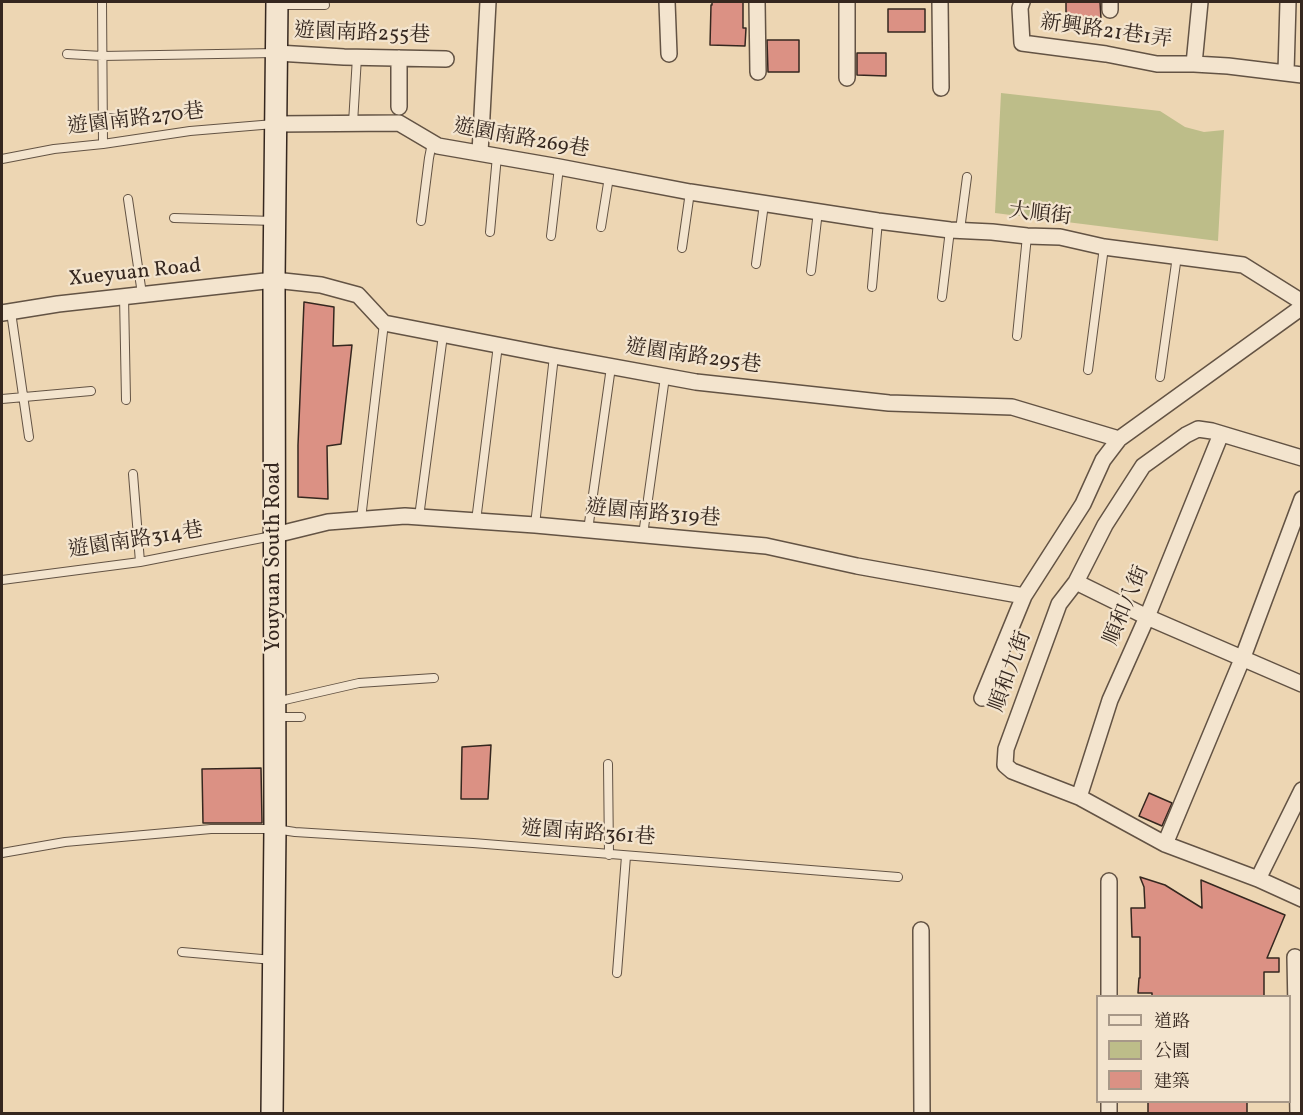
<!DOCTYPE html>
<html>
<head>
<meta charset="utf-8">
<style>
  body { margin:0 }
  #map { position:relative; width:1303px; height:1115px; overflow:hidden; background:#edd6b3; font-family:Vollkorn,"Noto Serif TC",serif }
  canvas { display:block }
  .frame { position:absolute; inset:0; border:3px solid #35271f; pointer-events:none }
  .legend { position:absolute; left:1096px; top:995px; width:195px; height:108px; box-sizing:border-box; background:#f3e4ce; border:2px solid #a79888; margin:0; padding:8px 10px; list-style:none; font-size:18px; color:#35271f }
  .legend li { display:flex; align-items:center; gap:12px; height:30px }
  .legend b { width:30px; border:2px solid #a79888 }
</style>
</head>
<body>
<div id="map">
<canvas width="1303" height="1115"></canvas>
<div class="frame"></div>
<ul class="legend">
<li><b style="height:8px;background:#f3e4ce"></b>道路</li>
<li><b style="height:16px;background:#bdbd89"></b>公園</li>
<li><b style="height:16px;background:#db9184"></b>建築</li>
</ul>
</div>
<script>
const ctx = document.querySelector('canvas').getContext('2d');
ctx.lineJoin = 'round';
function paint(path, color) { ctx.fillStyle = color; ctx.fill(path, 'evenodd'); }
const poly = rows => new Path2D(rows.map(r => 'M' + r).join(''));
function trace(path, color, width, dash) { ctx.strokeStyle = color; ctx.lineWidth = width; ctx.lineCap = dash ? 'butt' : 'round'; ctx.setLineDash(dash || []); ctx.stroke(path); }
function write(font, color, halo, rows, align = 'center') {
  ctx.font = font + ' Vollkorn,"Noto Serif TC",serif'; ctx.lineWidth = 4.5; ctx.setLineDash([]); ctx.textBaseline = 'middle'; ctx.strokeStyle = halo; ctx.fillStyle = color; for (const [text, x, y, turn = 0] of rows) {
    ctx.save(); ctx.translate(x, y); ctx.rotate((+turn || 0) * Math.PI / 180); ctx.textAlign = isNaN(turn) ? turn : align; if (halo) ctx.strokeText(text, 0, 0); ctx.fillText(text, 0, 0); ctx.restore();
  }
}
paint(poly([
  [1001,93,1160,111,1185,127,1204,132,1224,130,1218,241,995,213]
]), '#bdbd89');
const building = poly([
  [712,2,743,2,743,28,746,28,745,46,710,45,711,5,712,5,712,2],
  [1066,2,1100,2,1101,19,1066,19,1066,2],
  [888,9,925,9,925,32,888,32,888,9],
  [767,40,799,40,799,72,768,72,767,40],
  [857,53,886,53,886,76,857,75,857,53],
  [304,302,334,307,333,346,352,345,341,444,327,446,328,499,298,497,298,445,304,302],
  [491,745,488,799,461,799,462,747,491,745],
  [261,768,262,823,203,823,202,769,261,768],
  [1149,793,1172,803,1162,826,1139,816,1149,793],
  [1140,877,1165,885,1202,908,1201,880,1285,915,1267,958,1279,958,1279,972,1264,972,1264,996,1152,996,1152,993,1138,993,1139,978,1140,978,1140,937,1132,937,1131,908,1145,908,1144,887,1140,877],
  [1148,1101,1247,1101,1247,1113,1148,1113,1148,1101]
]);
paint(building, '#db9184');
trace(building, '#35271f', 1.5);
const lane = poly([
  [102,2,103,144],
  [278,5,325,5],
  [67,54,102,56,275,53],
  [353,123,357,57],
  [2,159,54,149,103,144,190,131,274,124],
  [128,199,142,294],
  [174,218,274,221],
  [421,221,429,158,432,143],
  [601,227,609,177],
  [960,230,967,177],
  [490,232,497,156],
  [551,236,559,167],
  [682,248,690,192],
  [756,264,764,204],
  [811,271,818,211],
  [872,287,878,221],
  [124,296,126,400],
  [942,297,950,230],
  [11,312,29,437],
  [1017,336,1027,236],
  [1088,370,1104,247],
  [1160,377,1177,256],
  [2,399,91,391],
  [133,474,140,562],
  [419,517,443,335],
  [361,519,384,323],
  [476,521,498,345],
  [535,525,554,356],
  [588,530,611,367],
  [643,535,665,377],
  [2,580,140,562,272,536],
  [276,702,359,683,434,678],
  [276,717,301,717],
  [608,764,609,855],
  [2,853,65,842,211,829,275,829,295,832,473,843,898,877],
  [182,952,273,960],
  [617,973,626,856]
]);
const street = poly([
  [667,2,669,54],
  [757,2,758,72],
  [940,2,941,88],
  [1022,2,1020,8,1022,43,1106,54,1157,64,1194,64,1200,2],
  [1110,10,1110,2],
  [277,53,344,57,446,59],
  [1194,64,1228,66,1302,75],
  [1286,72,1288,2],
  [847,78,847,2],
  [399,107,399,58],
  [275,124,399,123,438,146,559,167,690,192,878,221,950,230,992,232,1027,236,1060,237,1104,247,1243,265,1302,302],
  [480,153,488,2],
  [2,313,58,304,274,280,321,285,358,295,384,323,554,356,696,382,889,403,1012,407,1119,439],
  [1302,458,1212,431,1198,429,1186,435,1143,466,1105,525,1076,582,1059,604,1006,749,1005,765,1012,771,1079,797,1165,844,1258,879,1302,899],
  [275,535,328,522,405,516,535,525,766,546,857,566,1024,596],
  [1076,582,1147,617,1302,684],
  [982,698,1024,596,1083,504,1103,460,1119,439,1302,307],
  [1079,797,1110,700,1147,617,1221,434],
  [1165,844,1243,657,1302,499],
  [1258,879,1302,790],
  [1109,881,1109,996],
  [921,930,922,1114],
  [1295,957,1298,1114],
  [1109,1102,1109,1114]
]);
const secondary = poly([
  [272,1114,275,829,274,280,277,2]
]);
trace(lane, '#635344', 10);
trace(street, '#635344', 18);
trace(secondary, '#35271f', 24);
trace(lane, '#f3e4ce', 8);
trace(street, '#f3e4ce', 15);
trace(secondary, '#f3e4ce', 21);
write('21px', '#35271f', '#f3e4ce', [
  ["新興路21巷1弄",1106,33,8],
  ["遊園南路255巷",362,35,2],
  ["遊園南路270巷",136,121,-7],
  ["遊園南路269巷",521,140,10],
  ["大順街",1040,216,6],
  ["Xueyuan Road",135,274,-6],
  ["遊園南路295巷",693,358,8],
  ["遊園南路319巷",653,515,5],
  ["遊園南路314巷",136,542,-9],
  ["Youyuan South Road",275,557,-90],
  ["順和八街",1128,606,-67],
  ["順和九街",1012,672,-70],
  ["遊園南路361巷",588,835,4]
]);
</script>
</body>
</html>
